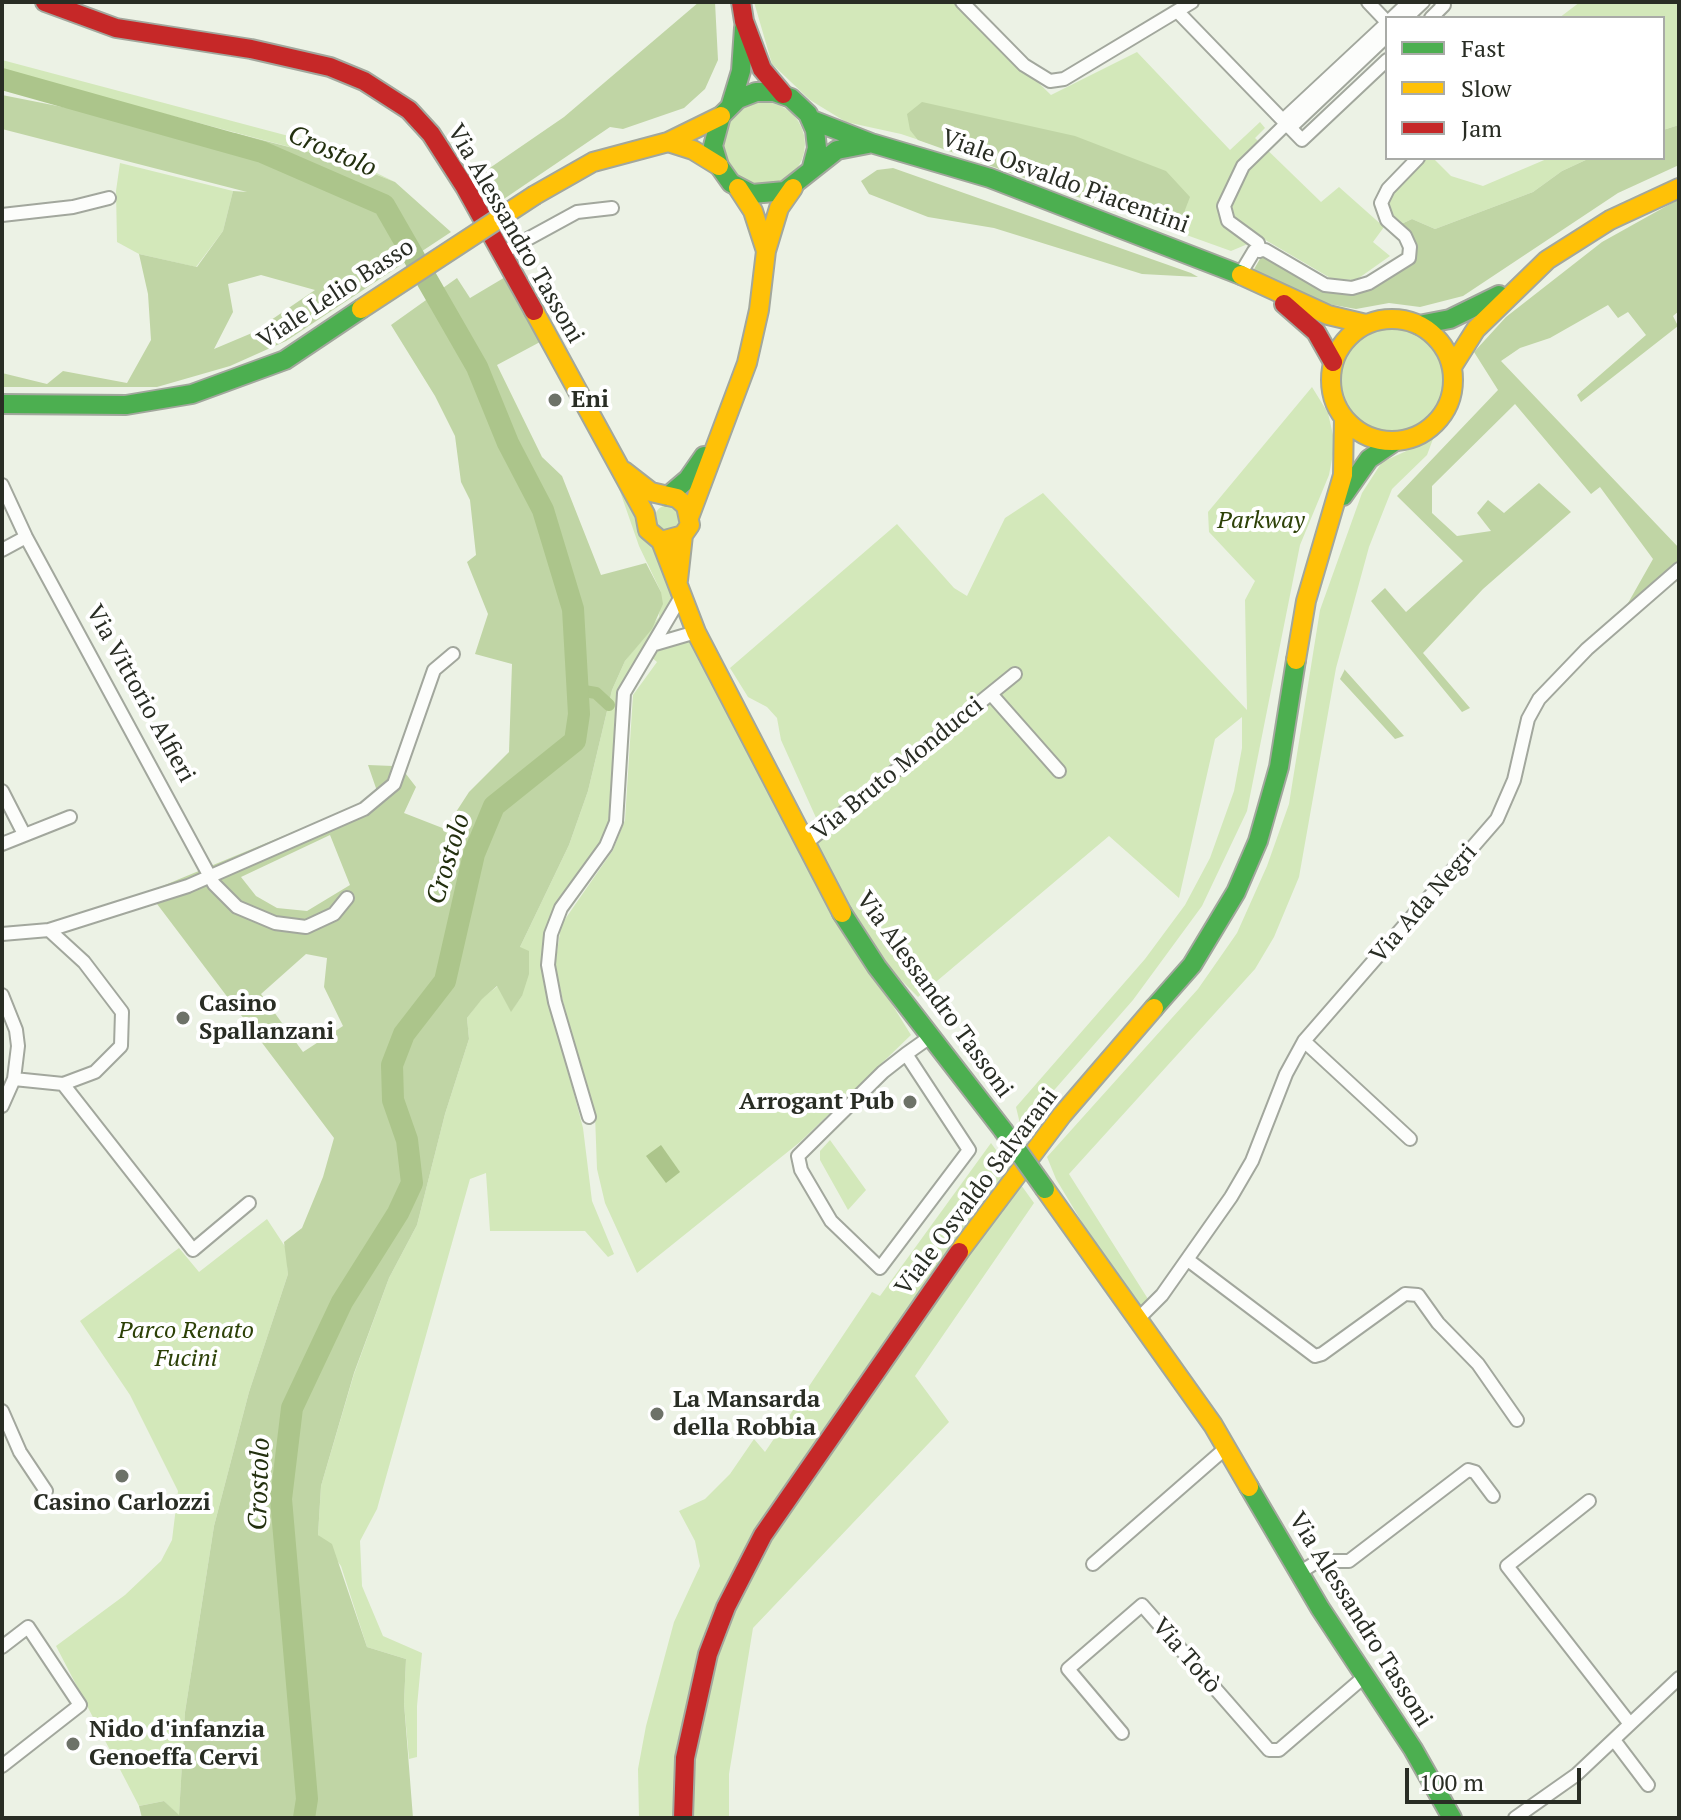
<!DOCTYPE html>
<html>
<head>
<meta charset="utf-8">
<style>
  body { margin:0 }
  #map { position:relative; width:1681px; height:1820px; overflow:hidden; background:#ecf2e5; font-family:"PT Serif",serif }
  canvas { display:block }
  .frame { position:absolute; inset:0; border:4px solid #292d24; pointer-events:none }
  .legend { position:absolute; left:1385px; top:16px; width:280px; height:144px; box-sizing:border-box; background:#fff; border:2px solid #a9aba7; margin:0; padding:10px 14px; list-style:none; font-size:24px; color:#292d24 }
  .legend li { display:flex; align-items:center; gap:16px; height:40px }
  .legend b { width:40px; border:2px solid #a9aba7 }
  .scale { position:absolute; left:1405px; top:1768px; width:176px; height:36px; box-sizing:border-box; border:4px solid #292d24; border-top:0; padding-left:10px; font-size:24px; line-height:28px; white-space:nowrap; color:#292d24; -webkit-text-stroke:6px #fff; paint-order:stroke }
</style>
</head>
<body>
<div id="map">
<canvas width="1681" height="1820"></canvas>
<div class="frame"></div>
<ul class="legend">
<li><b style="height:10px;background:#4caf50"></b>Fast</li>
<li><b style="height:10px;background:#ffc107"></b>Slow</li>
<li><b style="height:10px;background:#c62828"></b>Jam</li>
</ul>
<div class="scale">100 m</div>
</div>
<script>
const ctx = document.querySelector('canvas').getContext('2d');
ctx.lineJoin = 'round';
function paint(path, color) { ctx.fillStyle = color; ctx.fill(path, 'evenodd'); }
const poly = rows => new Path2D(rows.map(r => 'M' + r).join(''));
function trace(path, color, width, dash) { ctx.strokeStyle = color; ctx.lineWidth = width; ctx.lineCap = dash ? 'butt' : 'round'; ctx.setLineDash(dash || []); ctx.stroke(path); }
function write(font, color, halo, rows, align = 'center') {
  ctx.font = font + ' "PT Serif",serif'; ctx.lineWidth = 8; ctx.setLineDash([]); ctx.textBaseline = 'middle'; ctx.strokeStyle = halo; ctx.fillStyle = color; for (const [text, x, y, turn = 0] of rows) {
    ctx.save(); ctx.translate(x, y); ctx.rotate((+turn || 0) * Math.PI / 180); ctx.textAlign = isNaN(turn) ? turn : align; if (halo) ctx.strokeText(text, 0, 0); ctx.fillText(text, 0, 0); ctx.restore();
  }
}
paint(poly([
  [754,2,956,2,1051,95,1137,52,1230,150,1260,122,1265,128,1255,138,1321,202,1339,187,1384,227,1373,242,1390,256,1356,280,1332,279,1262,238,1231,251,958,153,901,134,846,122,810,100,772,64],
  [1580,2,1679,2,1679,125,1663,130,1663,18,1559,18],
  [2,60,315,143,395,182,339,160,2,71],
  '721 144a42 42 0 1 1 84 0a42 42 0 1 1-84 0Z',
  [1419,158,1433,158,1451,176,1483,186,1549,158,1590,158,1562,171,1533,192,1435,229,1412,219,1395,227,1381,203],
  [120,163,233,191,223,231,196,267,139,254,117,242,116,191],
  '1341 380a51 51 0 1 1 102 0a51 51 0 1 1-102 0Z',
  [1312,387,1328,413,1333,435,1333,454,1329,475,1300,545,1247,811,1202,906,1133,1000,1021,1128,1016,1107,1145,959,1185,905,1210,858,1234,791,1242,748,1242,717,1215,739,1179,898,1109,836,918,997,891,970,866,935,819,850,814,838,822,831,781,740,777,718,767,707,748,697,730,668,897,524,954,588,967,596,1005,518,1043,493,1247,710,1245,600,1255,581,1209,532,1208,512],
  [1433,439,1427,455,1392,489,1369,547,1336,668,1299,877,1274,937,1255,969,1069,1174,1148,1299,1140,1308,1095,1244,1056,1179,1047,1157,1198,989,1237,933,1267,866,1289,804,1320,610,1362,493,1382,462],
  [615,477,659,550,675,597,652,643,625,680,618,698,613,809,607,830,601,845,553,913,547,928,543,974,583,1128,592,1201,614,1254,608,1257,585,1231,490,1231,486,1173,470,1179,377,1509,360,1541,362,1586,383,1636,422,1653,417,1706,417,1757,409,1759,404,1703,406,1659,367,1647,341,1566,318,1535,321,1486,354,1374,389,1278,417,1225,445,1114,469,1039,467,1018,482,998,498,986,511,1011,522,996,520,947,569,845,588,791,612,690,625,661,659,617,661,592,639,546],
  '655 518a13 13 0 1 1 26 0a13 13 0 1 1-26 0Z',
  [693,639,856,946,911,1035,800,1142,637,1273,605,1203,597,1169,595,1115,574,1050,555,966,561,925,613,850,625,820,633,695,657,662,651,657,667,644],
  [830,1140,866,1190,848,1210,820,1160,820,1151],
  [991,1143,1034,1203,915,1376,949,1422,753,1628,729,1774,729,1818,639,1818,638,1769,646,1726,674,1622,700,1566,695,1541,679,1511,705,1499,730,1474,754,1439,765,1452,872,1292,880,1296],
  [267,1219,286,1248,288,1274,249,1392,214,1526,185,1712,179,1816,164,1801,139,1806,56,1646,125,1595,161,1561,172,1540,178,1491,130,1395,80,1321,179,1248,199,1272]
]), '#d3e8ba');
paint(poly([
  [699,2,715,2,718,60,705,89,684,108,623,129,610,127,498,203,481,174,564,117],
  [2,95,88,112,231,149,235,133,339,160,395,182,451,232,286,341,230,366,157,387,2,387,2,373,47,384,63,371,127,383,151,340,148,294,139,254,197,267,223,231,233,191,247,192,2,129],
  [261,275,315,290,252,333,214,349,233,312,228,284],
  [922,102,1075,136,1166,171,1190,197,1180,223,1120,212,918,140,910,130,907,114],
  [1679,125,1679,165,1618,193,1463,296,1420,307,1389,303,1356,309,1328,304,1253,271,1265,250,1325,285,1352,288,1409,257,1395,227,1412,219,1435,229,1533,192,1562,171,1590,158,1663,158,1663,130],
  [893,168,1191,273,1198,277,1142,274,994,228,928,217,869,194,861,181,877,170],
  [1679,199,1679,311,1673,316,1678,326,1581,402,1577,395,1646,335,1628,312,1618,318,1608,305,1550,338,1520,348,1501,361,1679,548,1679,569,1619,619,1653,559,1600,487,1591,494,1515,404,1432,486,1432,513,1457,536,1491,531,1477,513,1488,500,1504,513,1539,483,1571,512,1483,589,1423,653,1470,708,1462,712,1371,601,1385,588,1406,612,1463,561,1397,496,1498,390,1474,352,1506,317,1602,242],
  [507,276,540,342,497,365,542,457,562,476,601,575,646,563,661,592,663,604,652,629,625,661,612,690,588,791,569,845,520,947,529,951,529,974,522,996,511,1012,497,986,482,999,467,1018,469,1039,445,1114,417,1225,389,1278,354,1373,321,1486,318,1535,332,1544,367,1647,406,1659,404,1703,413,1818,142,1818,139,1806,164,1801,179,1815,185,1712,214,1526,249,1392,288,1274,284,1242,302,1228,323,1177,334,1138,148,892,363,803,377,791,368,765,393,766,406,774,416,787,404,813,445,829,469,792,509,752,512,664,475,654,488,614,467,562,476,555,470,500,461,482,455,436,435,396,391,325,457,278,470,298],
  [330,835,350,885,307,911,277,908,256,896,241,877],
  [306,954,327,958,324,987,343,1026,303,1052,261,994],
  [1345,669,1345,670,1404,736,1395,739,1340,679]
]), '#c0d5a5');
paint(poly([
  [661,1145,680,1172,666,1183,646,1156]
]), '#acc58b');
trace(poly([
  [578,690,596,693,609,705]
]), '#acc58b', 12);
trace(poly([
  [2,79,262,152,384,205,477,367,508,443,543,510,573,609,579,714,575,741,494,806,474,854,445,981,404,1034,392,1065,393,1100,407,1140,412,1183,398,1213,342,1302,292,1408,281,1499,307,1799,304,1818]
]), '#acc58b', 22);
const street = poly([
  [962,2,1024,65,1050,81,1064,79,1192,2],
  [1368,2,1387,22],
  [1178,12,1302,140,1387,60],
  [1392,18,1409,2],
  [1406,18,1423,2],
  [1431,18,1444,5,1441,2],
  [1283,120,1387,23],
  [1290,128,1387,36],
  [2,215,73,207,109,198],
  [1260,251,1258,243,1228,221,1224,206,1243,166,1286,124],
  [502,253,577,212,612,208],
  [1239,276,1254,251,1265,250,1325,285,1352,288,1369,283,1409,258,1410,247,1405,236,1387,220,1381,203,1388,189,1418,158],
  [2,485,26,537,214,884,237,907,275,923,306,927,334,914,347,898],
  [2,550,26,537],
  [655,644,696,632],
  [991,694,1059,771],
  [2,791,24,834],
  [2,844,70,817],
  [805,844,1015,674],
  [49,930,84,962,122,1012,121,1046,95,1072,63,1084],
  [2,934,49,930,188,886,364,809,394,784,434,670,453,654],
  [2,995,16,1030,18,1046,14,1079,2,1106],
  [1304,1041,1410,1139],
  [906,1054,969,1150,880,1268,831,1221,801,1170,798,1156,883,1072,906,1054,930,1037],
  [14,1079,63,1084,193,1250,249,1203],
  [589,1117,555,1002,548,965,551,934,561,908,606,846,616,822,624,693,682,595],
  [1188,1260,1315,1356,1322,1354,1405,1294,1418,1295,1438,1323,1478,1364,1517,1420],
  [1137,1320,1162,1295,1231,1197,1252,1161,1286,1074,1304,1041,1497,819,1514,780,1528,719,1539,699,1587,649,1679,569],
  [2,1411,20,1452,46,1491],
  [1589,1501,1507,1566,1630,1724],
  [1093,1564,1227,1447],
  [1299,1573,1318,1561,1349,1561,1468,1470,1475,1472,1493,1496],
  [2,1647,28,1627,80,1705,2,1766],
  [1122,1733,1068,1669,1142,1605,1269,1750,1279,1750,1364,1677],
  [1614,1740,1648,1785],
  [1515,1818,1576,1775,1679,1678]
]);
const fast = poly([
  [731,104,741,71,744,28],
  [812,120,871,143,990,178,1241,275],
  [812,167,817,148,815,130,808,114,791,98,774,92,756,92,738,99,721,116,713,146,719,166,731,183,752,194,785,191,837,150,868,144],
  [1419,325,1450,319,1499,295],
  [2,404,126,405,192,394,285,360,361,309],
  [668,496,688,479,704,456],
  [1343,496,1369,459,1394,442],
  [842,913,877,967,1003,1130],
  [1154,1008,1192,965,1236,892,1258,841,1279,767,1296,660],
  [1249,1487,1320,1608,1413,1749,1452,1818]
]);
const slow = poly([
  [668,142,693,150,719,166],
  [738,188,753,211,766,251],
  [535,195,593,162,668,142,721,116],
  [1241,275,1328,315,1366,324],
  [534,311,645,514,648,530,661,541,683,535],
  '1331 380a61 61 0 1 1 122 0a61 61 0 1 1-122 0Z',
  [1452,367,1476,329,1547,260,1610,220,1679,188],
  [624,471,651,492,677,498,686,506,690,525,683,535,678,580],
  [690,515,747,363,759,310,766,251,779,208,793,188],
  [661,541,696,632,842,913],
  [1296,660,1306,601,1343,475,1344,418],
  [1045,1189,1213,1425,1249,1487],
  [959,1252,1062,1115,1154,1008]
]);
const jam = poly([
  [45,2,116,28,251,49,330,67,364,81,409,110,431,134,465,187,534,311],
  [741,2,744,21,762,69,783,94],
  [1284,304,1316,332,1333,362],
  [683,1818,685,1758,708,1654,726,1607,763,1535,959,1252]
]);
trace(street, '#a2a79d', 16);
trace(fast, '#a2a79d', 22);
trace(slow, '#a2a79d', 22);
trace(jam, '#a2a79d', 22);
trace(street, '#fcfdfb', 12);
trace(fast, '#4caf50', 18);
trace(slow, '#ffc107', 18);
trace(jam, '#c62828', 18);
const fastBridge = poly([
  [1003,1130,1045,1189]
]);
const slowBridge = poly([
  [361,309,535,195]
]);
trace(fastBridge, '#a2a79d', 22, []);
trace(slowBridge, '#a2a79d', 22, []);
trace(fastBridge, '#4caf50', 18);
trace(slowBridge, '#ffc107', 18);
for (const [x, y, r, color] of [
  [555,400,8,"#6d7268"],
  [183,1018,8,"#6d7268"],
  [910,1102,8,"#6d7268"],
  [657,1414,8,"#6d7268"],
  [122,1476,8,"#6d7268"],
  [73,1744,8,"#6d7268"]
]) { const dot = new Path2D(); dot.arc(x, y, r, 0, 2 * Math.PI); ctx.fillStyle = color; ctx.fill(dot); trace(dot, '#fff', 3); }
write('24px', '#292d24', '#fff', [
  ["Viale Osvaldo Piacentini",1065,182,20],
  ["Via Alessandro Tassoni",515,234,60],
  ["Viale Lelio Basso",336,294,-33],
  ["Via Vittorio Alfieri",140,694,61],
  ["Via Bruto Monducci",898,769,-39],
  ["Via Ada Negri",1424,904,-49],
  ["Via Alessandro Tassoni",934,995,54],
  ["Viale Osvaldo Salvarani",977,1192,-53],
  ["Via Alessandro Tassoni",1360,1620,58],
  ["Via Totò",1186,1656,49]
]);
write('bold 24px', '#292d24', '#fff', [
  ["Eni",571,400],
  ["Casino",199,1004],
  ["Spallanzani",199,1032],
  ["Arrogant Pub",894,1102,"right"],
  ["La Mansarda",673,1400],
  ["della Robbia",673,1428],
  ["Casino Carlozzi",122,1503,"center"],
  ["Nido d'infanzia",89,1730],
  ["Genoeffa Cervi",89,1758]
], 'left');
write('italic 24px', '#2c4006', '#fff', [
  ["Parkway",1261,521],
  ["Parco Renato",186,1331],
  ["Fucini",186,1359]
]);
write('italic 26px', '#23300f', '#fff', [
  ["Crostolo",332,152,23],
  ["Crostolo",449,859,-73],
  ["Crostolo",260,1484,-88]
]);
</script>
</body>
</html>
